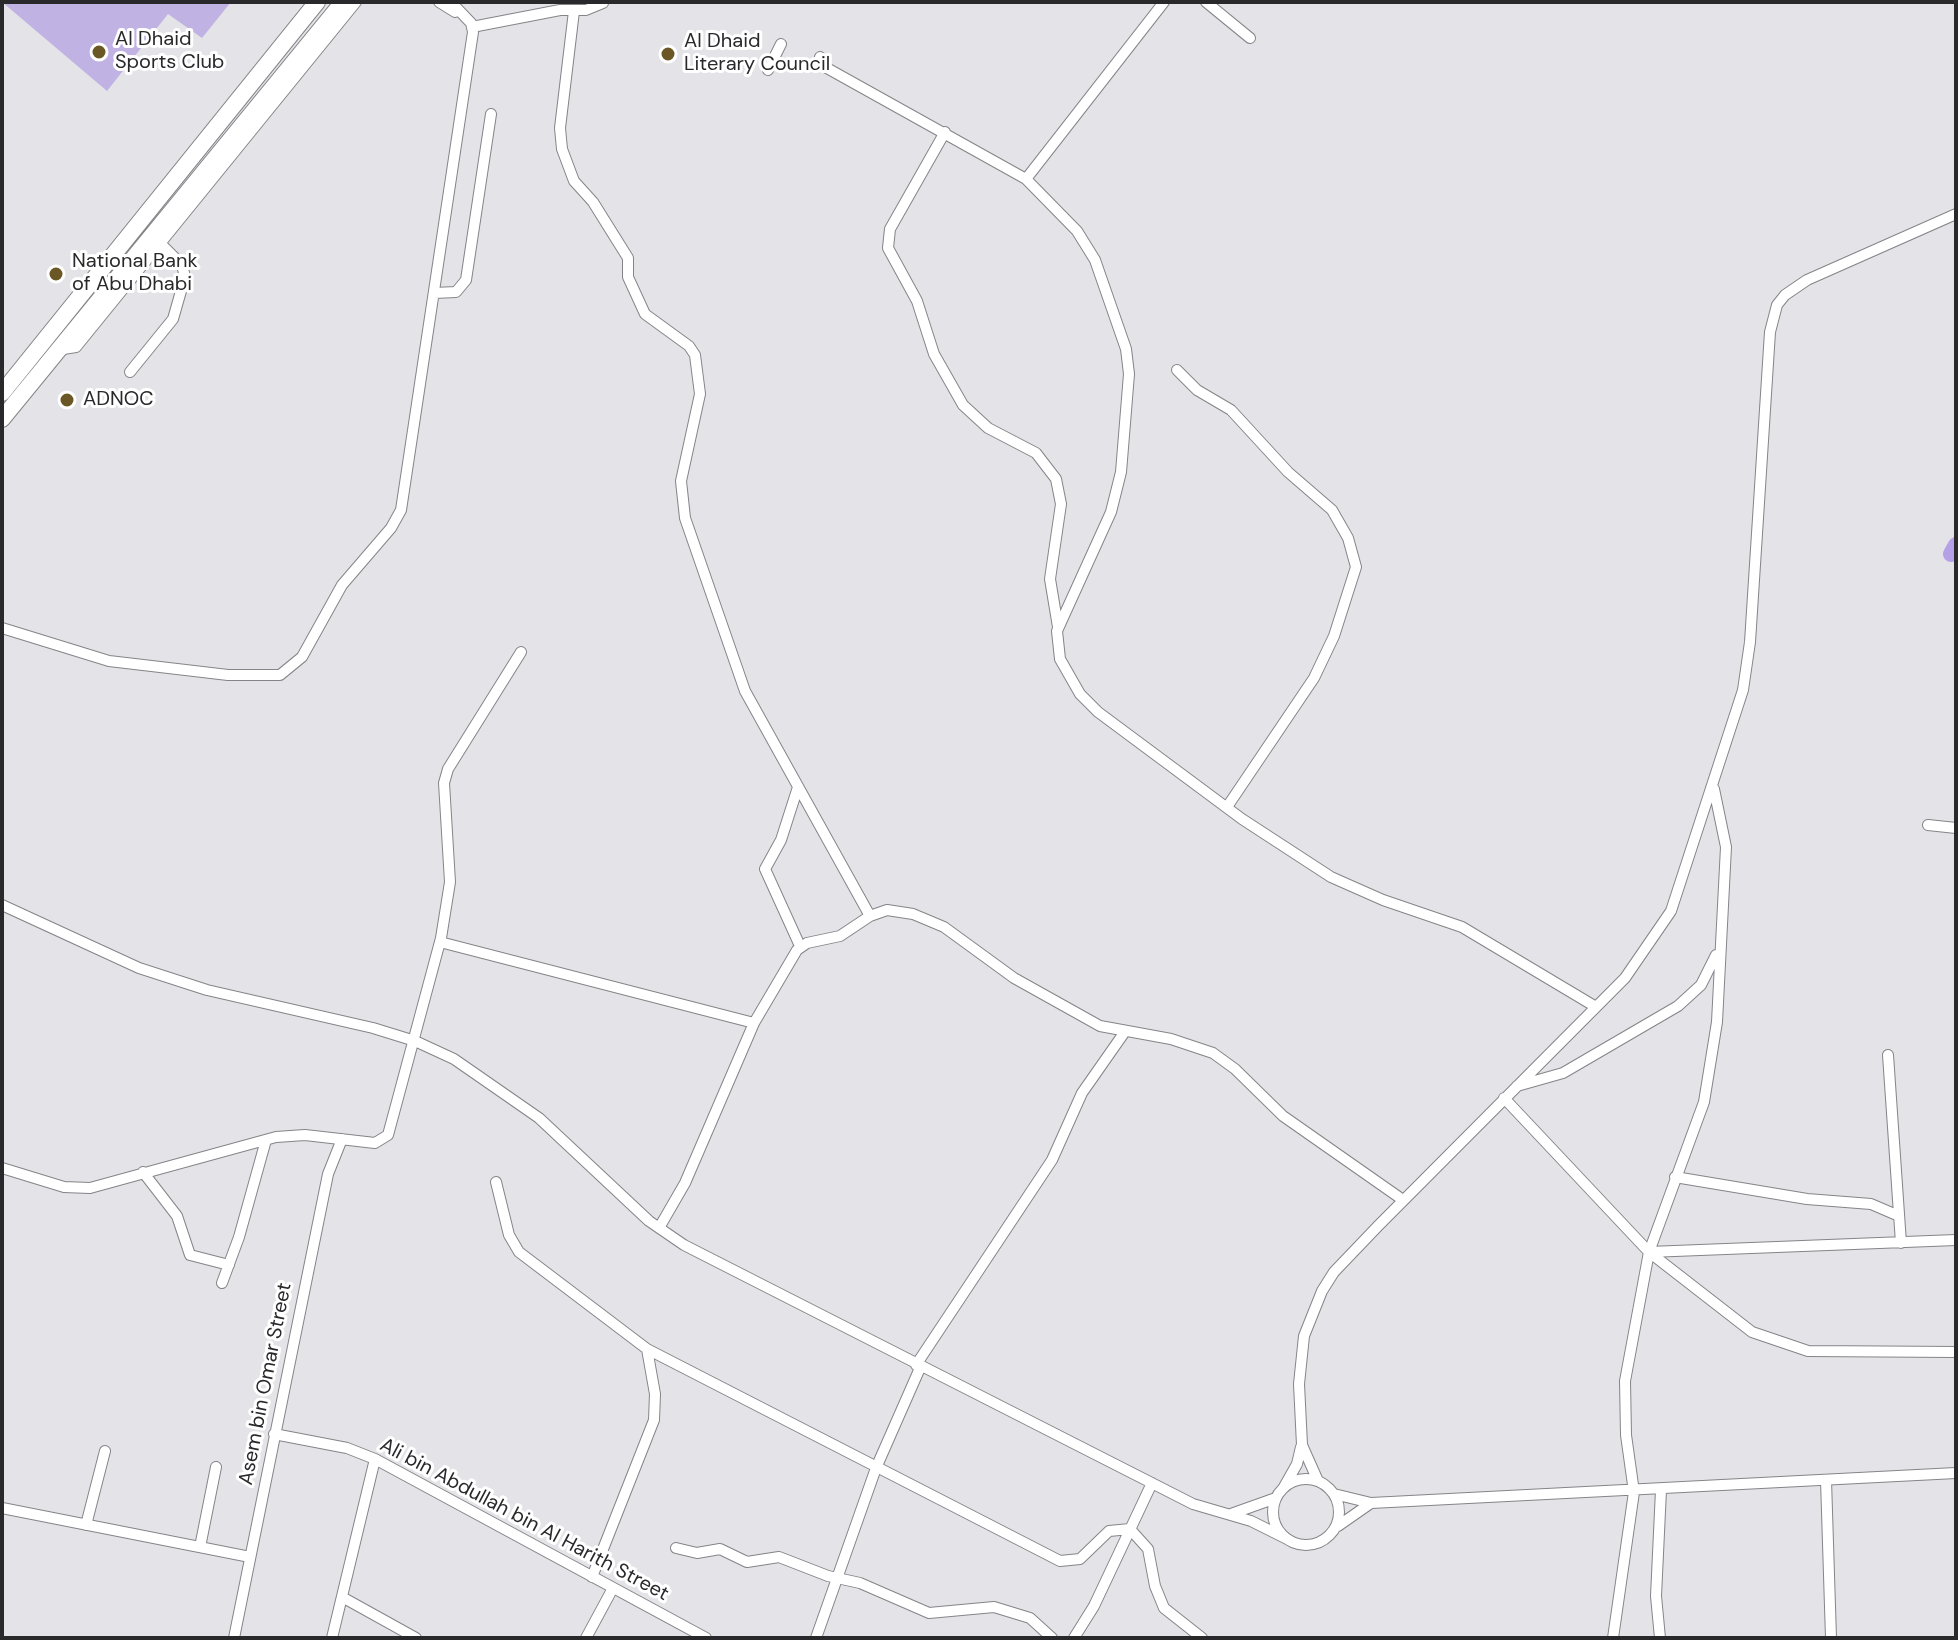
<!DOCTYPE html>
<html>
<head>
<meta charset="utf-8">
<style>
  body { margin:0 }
  #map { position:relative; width:1958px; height:1640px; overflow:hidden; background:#e4e3e7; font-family:"DM Sans",sans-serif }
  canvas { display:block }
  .frame { position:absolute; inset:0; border:4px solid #29282a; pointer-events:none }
</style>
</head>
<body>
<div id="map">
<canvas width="1958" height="1640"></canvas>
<div class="frame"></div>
</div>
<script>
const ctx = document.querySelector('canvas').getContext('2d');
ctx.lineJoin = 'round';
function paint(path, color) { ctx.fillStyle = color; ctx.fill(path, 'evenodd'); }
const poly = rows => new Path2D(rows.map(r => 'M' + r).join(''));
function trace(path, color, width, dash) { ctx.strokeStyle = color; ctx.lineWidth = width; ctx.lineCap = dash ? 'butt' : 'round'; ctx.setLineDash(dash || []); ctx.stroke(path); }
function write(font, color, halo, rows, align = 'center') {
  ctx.font = font + ' "DM Sans",sans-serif'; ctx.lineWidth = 6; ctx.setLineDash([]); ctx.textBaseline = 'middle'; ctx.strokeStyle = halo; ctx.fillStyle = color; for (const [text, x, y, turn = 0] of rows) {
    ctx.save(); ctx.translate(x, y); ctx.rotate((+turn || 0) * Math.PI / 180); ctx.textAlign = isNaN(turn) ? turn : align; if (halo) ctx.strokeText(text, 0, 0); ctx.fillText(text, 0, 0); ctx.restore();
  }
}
paint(poly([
  [2,2,231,2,202,38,168,14,107,91]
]), '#c0b3e3');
trace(poly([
  [1951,554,1956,545]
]), '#b6a1e9', 16);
const minor = poly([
  [439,2,455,12],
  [1206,2,1250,38],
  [574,11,560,128,562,149,574,181,593,202,628,258,628,277,645,314,689,346,695,355,700,394,681,481,685,518,745,691,870,916],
  [472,27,560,10,586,10,603,3],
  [820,57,825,67,1026,179,1077,231,1095,260,1126,349,1129,374,1121,472,1111,512,1057,631,1060,659,1080,694,1098,712,1242,819,1331,877,1383,900,1462,927,1596,1007],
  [768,70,781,44],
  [945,132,890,229,888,248,917,301,934,354,963,405,988,428,1036,453,1056,479,1061,504,1050,579,1058,627],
  [1026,179,1164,2],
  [434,293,456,292,466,280,491,114],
  [57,350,76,347,356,2],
  [1177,370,1197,390,1231,410,1288,472,1332,510,1348,538,1356,567,1334,636,1314,678,1227,807],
  [130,372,173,319,185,277,182,265,160,243],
  [2,628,109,661,228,675,280,675,302,657,342,585,391,528,401,510,473,32,471,23,451,2],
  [798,787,781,840,765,869,800,946],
  [1928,825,1956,828],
  [2,905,139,968,207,990,373,1028,415,1041,454,1059,539,1118,649,1221,684,1245,1193,1504,1251,1521,1289,1540],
  [440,942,754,1023],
  [1888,1055,1901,1243],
  [1517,1086,1563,1073,1678,1006,1701,985,1716,955],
  [1504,1098,1649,1252,1752,1332,1808,1351,1956,1352],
  [2,1168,64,1187,90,1188,276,1137,305,1135,375,1143,388,1135,441,938,450,882,444,783,448,769,521,652],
  [143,1172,177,1216,190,1255,229,1265],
  [1675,1177,1807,1199,1871,1204,1899,1216],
  [496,1182,509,1235,519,1252,647,1349,1060,1561,1080,1559,1109,1531,1130,1529,1148,1549,1155,1586,1164,1608,1202,1638],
  [659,1228,685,1183,754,1023,797,950,807,943,840,936,870,916,887,910,913,914,944,927,1014,978,1100,1026,1171,1039,1213,1053,1235,1069,1283,1116,1403,1200],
  [1649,1252,1956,1240],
  [222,1283,239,1237,266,1140],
  [916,1365,1052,1160,1082,1093,1124,1033],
  [274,1434,347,1448,375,1459,706,1638],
  '1273 1512a33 33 0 1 1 66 0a33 33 0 1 1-66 0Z',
  [1826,1480,1831,1638],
  [1318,1481,1302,1445,1299,1384,1304,1336,1322,1291,1334,1272,1378,1226,1625,978,1671,911,1743,690,1750,642,1770,332,1777,305,1785,295,1807,280,1956,214],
  [1284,1487,1297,1464,1301,1447],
  [1334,1494,1371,1503,1956,1473],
  [2,1508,250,1557],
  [1231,1514,1276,1498],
  [86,1525,105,1451],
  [1338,1526,1371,1503],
  [200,1547,216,1467],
  [676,1548,697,1553,720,1549,747,1562,779,1557,828,1576,860,1583,929,1613,994,1607,1030,1618,1052,1638],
  [592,1577,654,1420,655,1394,647,1349],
  [342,1597,416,1638],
  [234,1638,328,1174,342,1139],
  [332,1638,375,1459],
  [586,1638,613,1588],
  [816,1638,876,1468,920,1368],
  [1074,1638,1094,1606,1152,1483],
  [1613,1638,1634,1492,1626,1435,1625,1381,1649,1252,1704,1102,1717,1022,1726,847,1714,789],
  [1660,1638,1656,1596,1661,1490]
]);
const highway = poly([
  [2,393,317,2],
  [2,419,343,2]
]);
trace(minor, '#858488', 12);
trace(highway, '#858488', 18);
trace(minor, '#fff', 10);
trace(highway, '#fff', 16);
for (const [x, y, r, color] of [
  [99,52,8,"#6b5726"],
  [668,54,8,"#6b5726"],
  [56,274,8,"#6b5726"],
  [67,400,8,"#6b5726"]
]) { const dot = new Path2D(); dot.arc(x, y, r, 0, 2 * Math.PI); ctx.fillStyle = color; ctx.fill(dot); trace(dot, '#fff', 3); }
write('20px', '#29282a', '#fff', [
  ["Al Dhaid",115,40],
  ["Sports Club",115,63],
  ["Al Dhaid",684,42],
  ["Literary Council",684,65],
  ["National Bank",72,262],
  ["of Abu Dhabi",72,285],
  ["ADNOC",83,400]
], 'left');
write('20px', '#29282a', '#fff', [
  ["Asem bin Omar Street",266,1384,-79],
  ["Ali bin Abdullah bin Al Harith Street",524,1520,28]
]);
</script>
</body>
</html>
